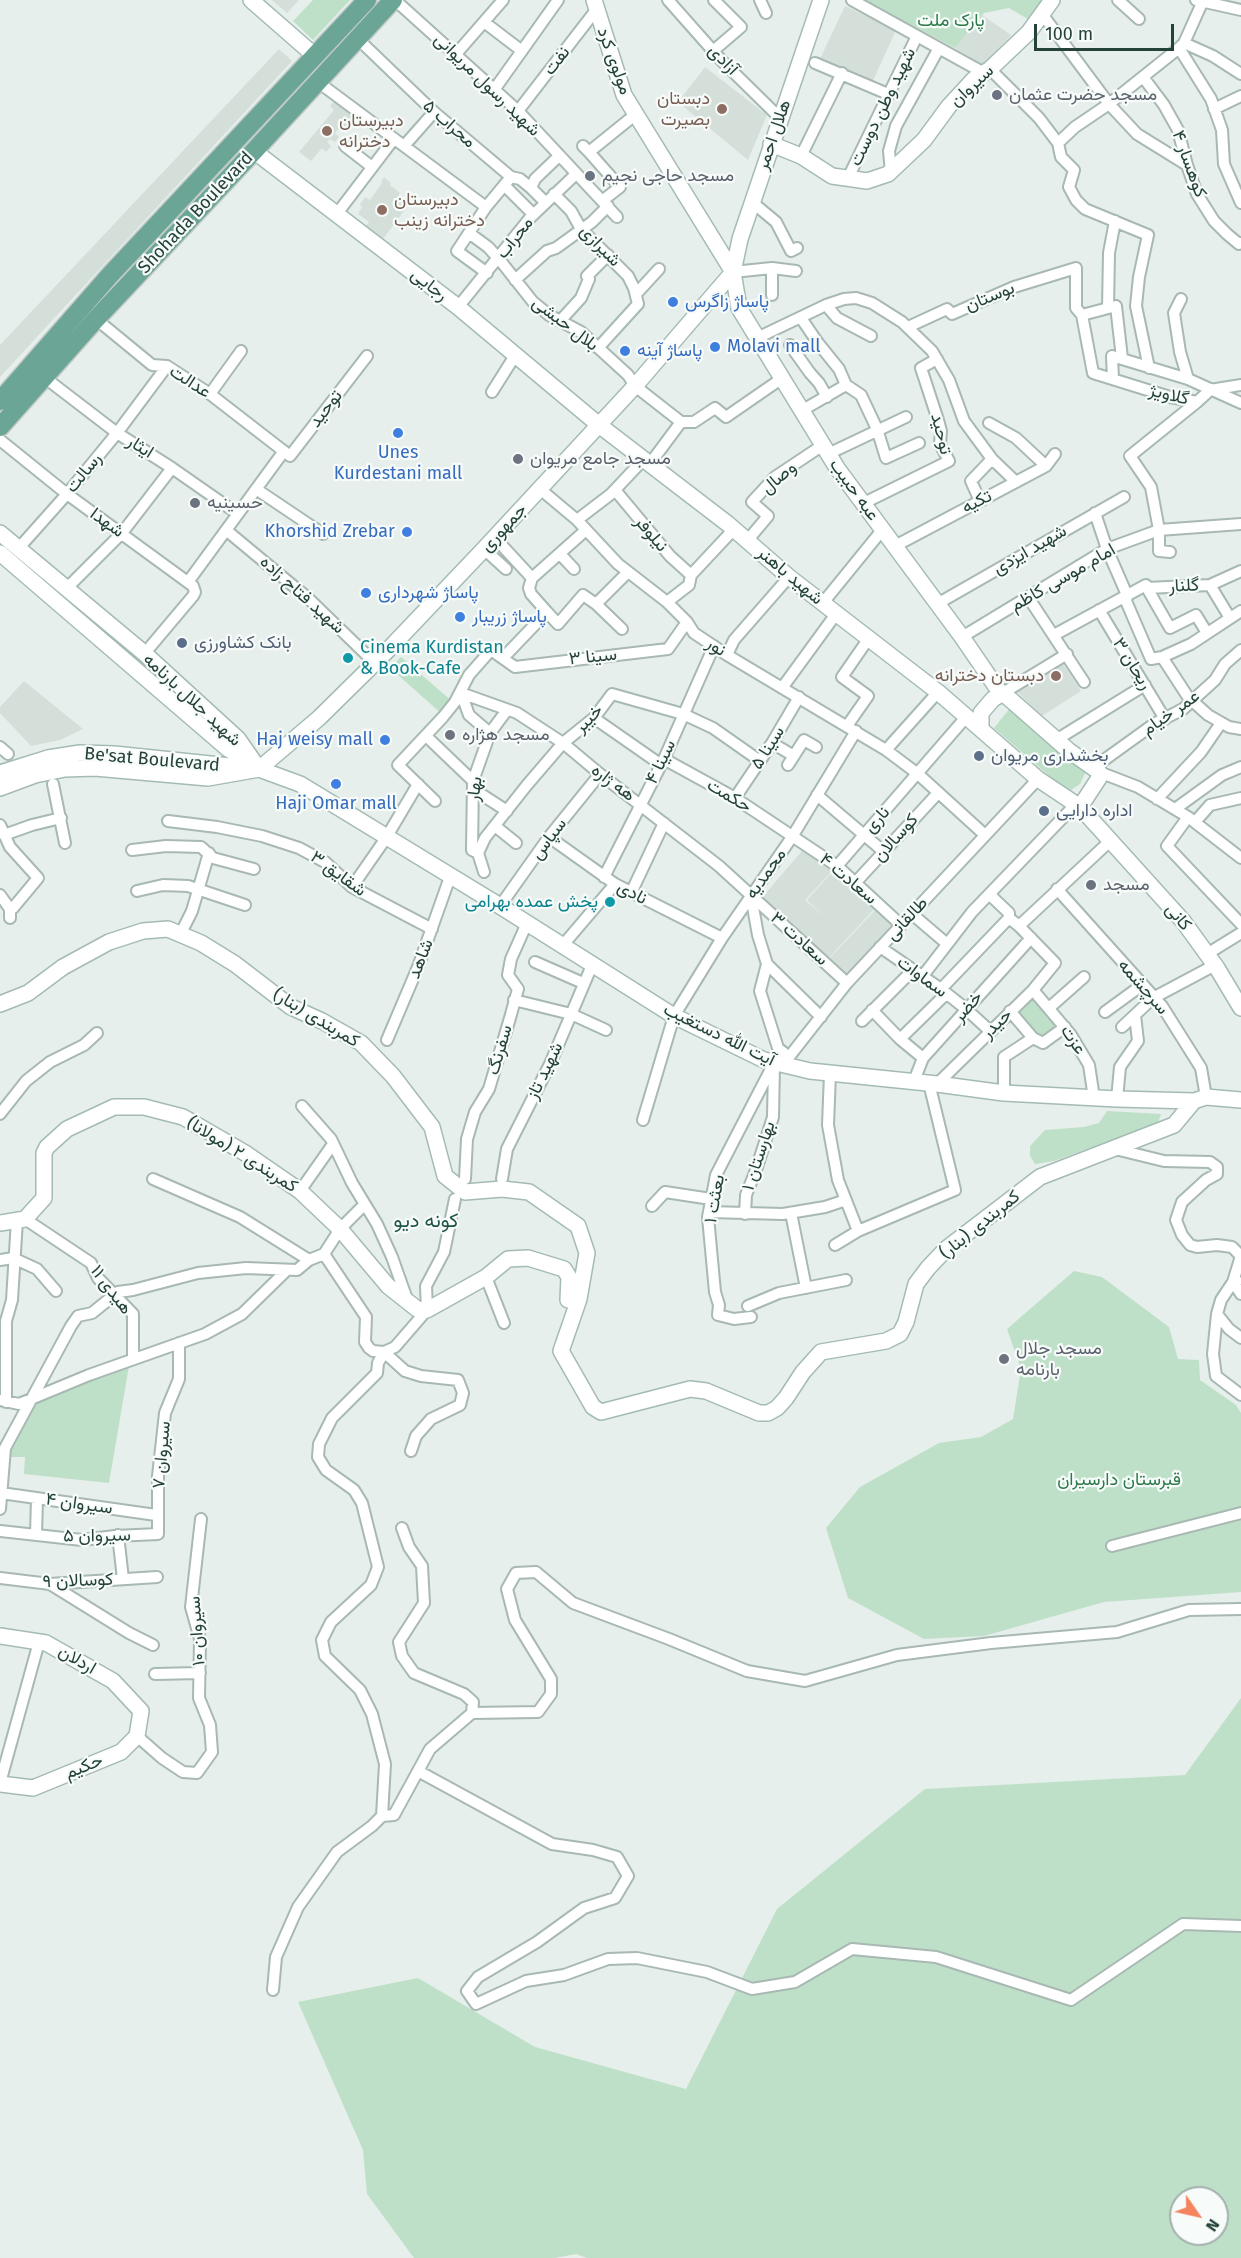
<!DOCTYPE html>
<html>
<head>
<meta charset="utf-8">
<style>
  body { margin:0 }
  #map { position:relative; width:1241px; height:2258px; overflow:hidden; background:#e6efeb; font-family:"Fira Sans",sans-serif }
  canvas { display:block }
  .north { position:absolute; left:1169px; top:2186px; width:60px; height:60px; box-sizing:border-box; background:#f7fbf9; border:2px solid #a3b1ad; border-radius:50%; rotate:124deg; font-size:16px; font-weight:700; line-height:24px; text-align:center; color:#24423a }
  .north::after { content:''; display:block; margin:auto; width:21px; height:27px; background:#f4845f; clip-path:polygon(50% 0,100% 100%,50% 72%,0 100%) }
  .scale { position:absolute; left:1034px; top:24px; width:140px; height:27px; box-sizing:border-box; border:3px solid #24423a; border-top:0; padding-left:8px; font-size:18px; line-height:21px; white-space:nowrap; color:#24423a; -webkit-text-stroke:4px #f7fbf9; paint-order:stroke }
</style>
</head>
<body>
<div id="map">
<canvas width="1241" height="2258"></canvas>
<div class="north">N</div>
<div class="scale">100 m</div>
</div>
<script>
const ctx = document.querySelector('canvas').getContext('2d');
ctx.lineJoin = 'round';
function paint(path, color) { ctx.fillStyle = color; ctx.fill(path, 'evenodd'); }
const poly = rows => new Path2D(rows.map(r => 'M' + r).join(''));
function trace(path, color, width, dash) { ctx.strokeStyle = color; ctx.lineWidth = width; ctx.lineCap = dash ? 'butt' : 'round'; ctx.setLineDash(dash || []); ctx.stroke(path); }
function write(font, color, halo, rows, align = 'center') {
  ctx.font = font + ' "Fira Sans",Vazirmatn,sans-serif'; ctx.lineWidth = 4.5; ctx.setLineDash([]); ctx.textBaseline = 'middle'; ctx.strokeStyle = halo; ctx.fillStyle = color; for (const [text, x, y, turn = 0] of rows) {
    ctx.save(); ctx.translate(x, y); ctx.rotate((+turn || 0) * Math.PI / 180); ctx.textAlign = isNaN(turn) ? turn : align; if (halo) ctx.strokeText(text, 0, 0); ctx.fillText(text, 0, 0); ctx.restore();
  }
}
paint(poly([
  [272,0,299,0,287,13],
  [845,6,896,30,871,85,819,61],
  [982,15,1011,35,984,66,955,48],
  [279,49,292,61,0,377,0,345],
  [705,67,767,115,748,160,678,102],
  [336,99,356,116,345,129,341,126,335,133,339,137,335,142,330,139,327,142,331,146,326,152,322,148,311,161,299,152,334,110,330,106],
  [384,177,391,183,390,185,400,193,399,195,410,203,383,239,366,226,369,222,358,214,362,207,360,205,365,197,370,200,382,183,381,182],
  [1062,662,1081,691,1042,716,1017,692],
  [24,681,83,729,60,740,31,746,0,713,0,707],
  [807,845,834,869,805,900,825,917,807,900,835,869,877,906,826,961,760,900],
  [878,907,896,923,846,978,827,961]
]), '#d4dfda');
paint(poly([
  [313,0,350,0,313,40,293,21],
  [864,0,1044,0,1031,21,1009,8,984,13,955,48],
  [401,657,453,702,443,715,390,668],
  [1010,708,1086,771,1080,784,1068,792,994,728],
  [1034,998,1057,1024,1042,1038,1035,1037,1018,1014],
  [1107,1111,1161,1114,1158,1123,1054,1161,1035,1164,1030,1156,1030,1146,1045,1130,1084,1127,1099,1123],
  [1074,1271,1102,1277,1169,1327,1178,1359,1199,1360,1200,1380,1236,1405,1241,1413,1241,1592,1104,1602,984,1636,924,1639,848,1598,826,1528,860,1487,939,1443,981,1437,1013,1419,1021,1369,1007,1329],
  [130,1360,109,1483,24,1474,25,1457,9,1457,9,1447,37,1397],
  [1241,1698,1241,2258,587,2258,576,2254,555,2258,414,2258,367,2194,363,2150,298,2002,418,1978,535,2047,686,2089,777,1909,925,1789,1185,1775],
  [1181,2198,1217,2198,1217,2234,1181,2234]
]), '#bfe0c8');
const street = poly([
  [395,0,518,111,617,217],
  [668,0,722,61,780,118],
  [760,0,766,13],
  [852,0,984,73],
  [1118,0,1139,19],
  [1196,0,1241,10],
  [1042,14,1109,104,1137,134,1187,165],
  [484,22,522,51],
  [358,39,434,112,511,177,520,179,531,188,545,202],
  [1184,43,1213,56,1241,74],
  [1179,48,1211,99,1222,130,1224,164,1241,203],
  [713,51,741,27,714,0],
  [456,54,503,0],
  [815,63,888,94],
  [990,69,1039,118,1058,143,1061,157,1074,170,1069,187,1076,200,1085,209,1148,235,1139,277,1136,306,1149,368],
  [1143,77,1164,105,1178,130,1187,165,1197,194,1214,221,1227,234,1239,244,1241,243],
  [318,82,486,207],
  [494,90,558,0],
  [1214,109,1241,96],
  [518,111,596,10],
  [1058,143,1075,127,1109,104,1179,48,1184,43,1202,3],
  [345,146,372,167],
  [404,146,434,112],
  [583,146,589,152,636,114],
  [589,152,620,187,602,201],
  [801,156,842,73],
  [891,172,889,151,896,126,939,48],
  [848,178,917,36],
  [504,185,533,214],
  [531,188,535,179,559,156],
  [554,194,571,211,581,229,628,276,634,288,638,304,598,348],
  [752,202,776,222,791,251,797,248],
  [336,215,393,140],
  [469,233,488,247,499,259,533,302,549,315,581,332,628,375,635,386,681,422],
  [733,272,772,268,796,271],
  [487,273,457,251,486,207,511,177],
  [515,280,547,251,556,248,592,222,608,206],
  [636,294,659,269],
  [772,295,772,268],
  [1181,299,1174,313,1180,352,1188,379],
  [826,305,837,318,871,336],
  [458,307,530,218,576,174],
  [1108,308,1109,253,1115,221],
  [1082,315,1116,306,1122,358],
  [801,318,818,343,839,369,846,385],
  [96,319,152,365,167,366,210,394,290,456,367,356],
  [560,321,581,298,589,279,587,276,608,255],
  [908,327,947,309,952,314,1014,287,1076,268,1076,308,1082,315,1093,373,1170,397,1197,402,1210,390,1241,385],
  [757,338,826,305,844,299,856,298,872,303,902,322,932,351,949,380,964,421,992,459,1016,482],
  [790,345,810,373,819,383,827,397],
  [44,377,117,433,172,468,238,514],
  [1113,379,1112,356,1188,379,1241,403],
  [492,392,516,354],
  [210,394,241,351],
  [801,411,846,385,861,395,877,429,886,458,919,443],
  [681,422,694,422,715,408,726,417,781,379],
  [989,423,1016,438,1046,466],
  [0,440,67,494,193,586,195,592,193,596,150,647],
  [828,454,906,417],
  [649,465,681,422],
  [256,489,323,534],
  [540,489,577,520,618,564,667,602,687,622,694,633,727,655,886,750,918,774,985,835],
  [615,490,670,556,691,575],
  [980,501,971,481,992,459],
  [864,503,949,461,940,444,941,431,938,420,921,368,937,359],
  [1095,513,1107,549,1127,595,1126,601,1151,659,1162,657,1191,644,1241,611],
  [577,520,611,494,643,460],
  [226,530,309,599,375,663],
  [495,538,532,578,529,588,531,594,547,612],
  [747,541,768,516,752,502,775,477,823,445],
  [895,546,1046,466,1055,454],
  [18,549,67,494,117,433,167,366],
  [484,549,506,569],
  [1170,552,1159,551,1159,530,1151,487,1130,456,1197,402],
  [560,554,574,569],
  [532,578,586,530],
  [188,582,284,451],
  [1210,585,1230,618],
  [1147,588,1170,628,1196,615,1207,633],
  [66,589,122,533,172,468],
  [1028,597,1084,682],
  [667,602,689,585,691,575,734,529],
  [596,604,622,629],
  [822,604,883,529],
  [937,604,1124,497],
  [1099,610,1165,719],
  [1054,635,1146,585,1147,588,1210,585,1241,571],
  [962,637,1107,549,1159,530,1241,524],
  [727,655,734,640,789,577],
  [1162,657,1188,697,1208,715,1229,727,1241,729],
  [503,658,547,612,558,624,583,595,596,604,628,572],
  [782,688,836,614],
  [461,693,517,713,563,743,600,774,719,866,847,983],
  [461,693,469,715,490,733],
  [1003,693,1067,654],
  [594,718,660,764],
  [847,726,868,696,842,677,869,638],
  [426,736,473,781],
  [1056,740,1145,685],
  [772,743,794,756],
  [0,747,8,754],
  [886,750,938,692],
  [664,759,735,798,837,866,901,925],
  [788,765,804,740,816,747],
  [1093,768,1154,724,1183,709,1215,680,1225,664,1241,650],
  [1099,772,1138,787,1188,817,1241,858],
  [53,784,65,843],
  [473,789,507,811],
  [817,795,883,851],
  [735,798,772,743,799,697],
  [1157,799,1201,752,1221,723],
  [435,801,398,765,443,717,455,702,469,675,491,650,515,667,668,649,687,622],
  [1175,809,1222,775,1241,767],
  [1188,817,1167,846,1241,924],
  [168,821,217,827,262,836,299,848,325,862,352,887,432,929],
  [1195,822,1210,805,1241,798],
  [0,825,10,847,38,878,13,908,10,909],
  [495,826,516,843],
  [4,835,32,825,61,818],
  [549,837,615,884,722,938],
  [132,850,166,846,201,847,213,858,254,869],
  [478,853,485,838,527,785,563,743,594,718,612,694,683,714,713,728,760,761],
  [837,866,967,716],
  [484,872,478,853,472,850,473,781,490,733,507,710],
  [604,877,664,759,714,646],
  [855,883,938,793],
  [352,887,386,838,418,784],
  [1057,889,1162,1006,1201,1068,1206,1097],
  [137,891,163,885,188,886,245,905],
  [631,893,664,823],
  [0,895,10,909,10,918],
  [751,896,758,935,767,964,760,991,778,1048,789,1057],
  [500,906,549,837,600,774],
  [912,914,946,943],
  [1019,926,1110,841],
  [181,933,192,911,209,853],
  [563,945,615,884],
  [880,947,941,989,966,1009,990,1031],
  [1207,954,1241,933],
  [535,962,583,983],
  [767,964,821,1017],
  [922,977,972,912,1076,804],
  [941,989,1009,918],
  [1033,990,1071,1035,1089,1065,1094,1098],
  [514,1000,571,1014,606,1030],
  [1049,1008,1084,977],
  [872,1010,900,1039,923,1058],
  [1010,1011,1033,1038,1043,1043,1065,1027],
  [1105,1012,1142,985],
  [862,1021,913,970],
  [1122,1027,1153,998,1215,965],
  [900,1039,946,994],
  [387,1040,418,967,450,877],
  [787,1067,789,1057,847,983,1038,779],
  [830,1074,828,1125,838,1180,858,1231],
  [914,1081,923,1058,1031,938],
  [937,1084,1033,990,1055,963,1019,926,1009,918,1009,913,990,895],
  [1004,1093,1004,1057,1033,1038],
  [1117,1099,1120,1067,1138,1041,1135,1015],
  [302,1106,331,1139,352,1183,377,1224,392,1257,408,1302],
  [0,1114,26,1081,50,1062,84,1045,97,1033],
  [643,1120,674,1016,722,938,792,837,856,731],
  [1115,1149,1164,1161,1210,1162,1217,1167,1217,1174,1206,1180,1182,1202,1176,1220,1182,1235,1190,1245,1197,1247,1217,1245,1232,1247,1241,1256,1233,1282,1241,1294],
  [153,1179,240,1217,309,1260],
  [465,1179,467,1139,475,1112,489,1089,510,1018,518,989,508,975,511,959,527,923],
  [502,1179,507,1149,550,1064,593,963],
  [300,1191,333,1144],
  [652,1206,665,1192,711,1199],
  [709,1212,783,1214,825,1207,846,1200],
  [791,1213,806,1288],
  [745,1214,746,1195,756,1170,773,1117,774,1066],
  [25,1219,91,1263,98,1278,133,1314,133,1359],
  [835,1245,858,1231,955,1190,929,1083],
  [324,1254,366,1317,365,1342,369,1348,373,1351,384,1352,405,1371,421,1376,458,1380,463,1393,460,1405,431,1419,416,1436,411,1451],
  [0,1260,13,1258,37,1269,56,1291],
  [486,1277,504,1323],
  [1237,1281,1233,1282,1221,1300,1217,1314,1229,1329,1241,1338],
  [748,1306,779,1293,846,1280],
  [1217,1314,1213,1354,1216,1376,1241,1395],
  [751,1317,734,1319,718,1315,719,1305,715,1292,708,1217,716,1175,774,1063],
  [0,1400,19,1404,89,1375,205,1334,242,1314,287,1270],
  [6,1402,6,1321,12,1300,17,1220],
  [1,1493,156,1515],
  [0,1509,5,1448,71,1326,78,1316,92,1313,118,1292,133,1290,198,1273,246,1268,297,1270,309,1260,324,1254,340,1229,364,1205],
  [0,1531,82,1540,115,1536,158,1534,158,1476,165,1413,179,1379,179,1343],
  [36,1535,37,1498],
  [118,1535,123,1579],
  [1112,1546,1241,1513],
  [0,1578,50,1584,157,1577],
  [50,1584,129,1633,153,1645],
  [155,1674,200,1673],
  [472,1713,538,1712,551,1694,551,1679,515,1620,507,1589,516,1573,536,1572,573,1603,669,1639,747,1671,805,1681,897,1655,991,1643,1117,1632,1189,1610,1241,1609],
  [137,1736,162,1758,183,1772,197,1773,212,1752,210,1725,199,1698,200,1639,191,1607,201,1519],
  [418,1771,552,1844,593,1850,617,1857,628,1876,615,1898,584,1908,537,1942,478,1977,467,1991,476,2004,526,1981,564,1975,608,1959,637,1958,707,1972,752,1989,795,1982,852,1949,936,1957,1071,2000,1183,1924,1241,1926],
  [0,1783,39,1642],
  [382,1816,394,1815,430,1749,472,1713,473,1702,464,1694,414,1673,402,1656,399,1642,424,1603,422,1566,409,1547,402,1528],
  [273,1990,276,1957,298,1907,337,1852,372,1826,382,1816,385,1764,372,1714,360,1690,325,1656,322,1640,331,1622,371,1585,378,1567,362,1503,354,1490,326,1470,318,1457,319,1444,332,1418,377,1373,378,1363,384,1352,395,1347,427,1310,426,1286,444,1252,455,1199]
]);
const secondary = poly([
  [251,0,315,56],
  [594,0,624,95,733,272],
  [821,0,740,239,733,272,739,308,837,468,962,637,1001,694],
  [771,144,801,156,832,176,867,181,888,174,924,140,949,106,974,79,990,69,1029,32,1052,0],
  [254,151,458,307,599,425,728,524,789,577,938,692,1038,779,1080,807,1099,778,1099,772,1068,750,1003,693,993,699,981,713,981,727],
  [0,533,144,653,238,739,254,762],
  [0,553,228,749,259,769,300,784,500,906,674,1016,764,1060,810,1071,937,1084,1004,1093,1117,1099,1194,1101,1206,1097,1241,1100],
  [0,773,48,758,80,753,114,754,239,767],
  [0,788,35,775,65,769,95,768,208,778,259,769,319,718,389,649,484,549,635,386,733,272],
  [1080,807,1183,921,1217,968,1241,1008],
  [0,1004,28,993,63,967,109,942,143,931,168,929,201,943,235,964,291,1007,322,1021,361,1043,393,1076,432,1127,445,1176,465,1192,502,1189,529,1192,578,1226,587,1253,579,1299,561,1351,593,1407,601,1412,690,1389,706,1391,759,1413,768,1413,777,1408,786,1398,803,1372,821,1352,886,1341,900,1334,906,1322,916,1284,928,1268,946,1249,1040,1177,1174,1125,1194,1101],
  [0,1223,25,1219,44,1198,44,1153,47,1147,67,1129,114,1107,144,1107,183,1117,245,1153,300,1191,340,1229,388,1286,417,1309,427,1310,486,1277,508,1259,528,1258,564,1269,569,1277,568,1300,579,1299],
  [0,1636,46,1643,113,1681,141,1711,137,1736,121,1752,33,1788,0,1784]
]);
const primary = poly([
  [0,401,110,275,367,0],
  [0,427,96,319,254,151,393,0]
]);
trace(street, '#a8b8b2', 14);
trace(secondary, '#a4bbb3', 18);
trace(primary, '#c2cac8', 21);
trace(street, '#fff', 10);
trace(secondary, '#fff', 15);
trace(primary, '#6aa596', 18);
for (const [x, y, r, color] of [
  [997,95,6,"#6b7280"],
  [722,109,6,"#8d6e63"],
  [327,131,6,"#8d6e63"],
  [590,176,6,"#6b7280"],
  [382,210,6,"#8d6e63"],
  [673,302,6,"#3f7fe0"],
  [715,347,6,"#3f7fe0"],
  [625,351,6,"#3f7fe0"],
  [398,433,6,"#3f7fe0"],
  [518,459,6,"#6b7280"],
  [195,503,6,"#6b7280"],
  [407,532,6,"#3f7fe0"],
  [366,593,6,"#3f7fe0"],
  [460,617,6,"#3f7fe0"],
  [182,643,6,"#5c6f8a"],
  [348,658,6,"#0f9aa8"],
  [1056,676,6,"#8d6e63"],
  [450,735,6,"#6b7280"],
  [385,740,6,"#3f7fe0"],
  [979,756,6,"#5c6f8a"],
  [336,784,6,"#3f7fe0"],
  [1044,811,6,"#5c6f8a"],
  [1091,885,6,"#6b7280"],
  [610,902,6,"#0f9aa8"],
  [1004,1359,6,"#6b7280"]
]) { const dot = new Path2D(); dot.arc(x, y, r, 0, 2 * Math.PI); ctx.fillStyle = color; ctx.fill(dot); trace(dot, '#f7fbf9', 2); }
write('18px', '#2d7a4b', '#f7fbf9', [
  ["پارک ملت",951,21],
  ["قبرستان دارسیران",1119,1480]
]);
write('18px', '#24423a', '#f7fbf9', [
  ["آزادی",723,60,46],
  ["نفت",557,61,-52],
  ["مولوی کرد",614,61,70],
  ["شهید رسول مریوانی",487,85,44],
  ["سیروان",972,86,-43],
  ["شهید وطن دوست",883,107,-64],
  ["محراب ۵",449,124,41],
  ["هلال احمر",774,135,-71],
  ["کوهسار ۴",1189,164,70],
  ["Shohada Boulevard",196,213,-47],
  ["محراب",515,238,-52],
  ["شیرازی",600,246,46],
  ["رجایی",429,285,38],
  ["بوستان",990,297,-22],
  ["بلال حبشی",565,324,37],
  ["عدالت",190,382,33],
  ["گلاویژ",1169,395,14],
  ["توحید",326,409,-52],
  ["توحید",941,434,76],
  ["ایثار",140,447,32],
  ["رسالت",84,473,-51],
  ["وصال",779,478,-40],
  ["عبه حبیب",854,490,54],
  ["تکیه",977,502,-27],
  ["شهدا",107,523,36],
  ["جمهوری",504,528,-47],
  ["نیلوفر",651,534,50],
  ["شهید ایزدی",1030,550,-30],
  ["شهید باهنر",790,576,40],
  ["امام موسی کاظم",1063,578,-30],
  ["گلنار",1184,586,-3],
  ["شهید فتاح زاده",302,595,42],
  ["نور",716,647,34],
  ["سینا ۳",593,657,-6],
  ["ریحان ۳",1132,664,58],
  ["شهید جلال بارنامه",192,700,43],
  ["عمر خیام",1171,713,-35],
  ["خیبر",589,719,-45],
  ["سینا ۵",768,748,-58],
  ["Be'sat Boulevard",152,760,5],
  ["سینا ۴",661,762,-64],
  ["هه ژاره",613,783,37],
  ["بهار",475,789,-83],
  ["حکمت",729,796,31],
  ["ناری",877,820,-48],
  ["کوسالان",896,838,-48],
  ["سپاس",549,839,-53],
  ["شقایق ۳",338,874,36],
  ["محمدیه",766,874,-55],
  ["سعادت ۴",848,879,40],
  ["نادی",632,893,28],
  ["کانی",1178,917,50],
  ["طالقانی",907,919,-47],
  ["سعادت ۳",799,939,42],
  ["شاهد",421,959,-69],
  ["سماوات",922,977,36],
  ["سرچشمه",1143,987,49],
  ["خضر",968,1007,-49],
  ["کمربندی (بنار)",316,1018,31],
  ["حیدر",997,1024,-44],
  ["آیت الله دستغیب",719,1035,26],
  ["عزت",1073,1040,56],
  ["سفرنگ",500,1050,-74],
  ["شهید تاز",545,1071,-64],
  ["کمربندی ۲ (مولانا)",242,1155,32],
  ["بهارستان ۱",759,1156,-72],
  ["بعثت ۱",715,1199,-80],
  ["کمربندی (بنار)",980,1225,-39],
  ["هیدی ۱۱",111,1290,53],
  ["سیروان ۷",162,1455,-85],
  ["سیروان ۴",79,1504,8],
  ["سیروان ۵",97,1536,-1],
  ["کوسالان ۹",78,1581,-2],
  ["سیروان ۱۰",197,1631,-94],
  ["اردلان",77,1660,30],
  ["حکیم",84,1767,-22]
]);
write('18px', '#5b616d', '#f7fbf9', [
  ["مسجد حضرت عثمان",1009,95],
  ["مسجد حاجی نجیم",602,176],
  ["مسجد جامع مریوان",530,459],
  ["حسینیه",207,503],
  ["مسجد هژاره",462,735],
  ["مسجد",1103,885],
  ["مسجد جلال",1016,1349],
  ["بارنامه",1016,1370]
], 'left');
write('18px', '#785e54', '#f7fbf9', [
  ["دبستان",710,99],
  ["بصیرت",710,120],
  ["دبیرستان",339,121,"left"],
  ["دخترانه",339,142,"left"],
  ["دبیرستان",394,200,"left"],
  ["دخترانه زینب",394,221,"left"],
  ["دبستان دخترانه",1044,676]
], 'right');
write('18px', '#366cbe', '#f7fbf9', [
  ["پاساژ زاگرس",685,302],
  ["Molavi mall",727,347],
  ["پاساژ آینه",637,351],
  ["Unes",398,453,"center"],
  ["Kurdestani mall",398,474,"center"],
  ["Khorshid Zrebar",395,532,"right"],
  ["پاساژ شهرداری",378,593],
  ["پاساژ زریبار",472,617],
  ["Haj weisy mall",373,740,"right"],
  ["Haji Omar mall",336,804,"center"]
], 'left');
write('18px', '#4e5e75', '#f7fbf9', [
  ["بانک کشاورزی",194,643],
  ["بخشداری مریوان",991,756],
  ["اداره دارایی",1056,811]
], 'left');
write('18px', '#0d838f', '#f7fbf9', [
  ["Cinema Kurdistan",360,648],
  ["& Book-Cafe",360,669],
  ["پخش عمده بهرامی",598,902,"right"]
], 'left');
write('20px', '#1f5548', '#f7fbf9', [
  ["کونه دیو",426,1221]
]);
</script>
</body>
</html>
